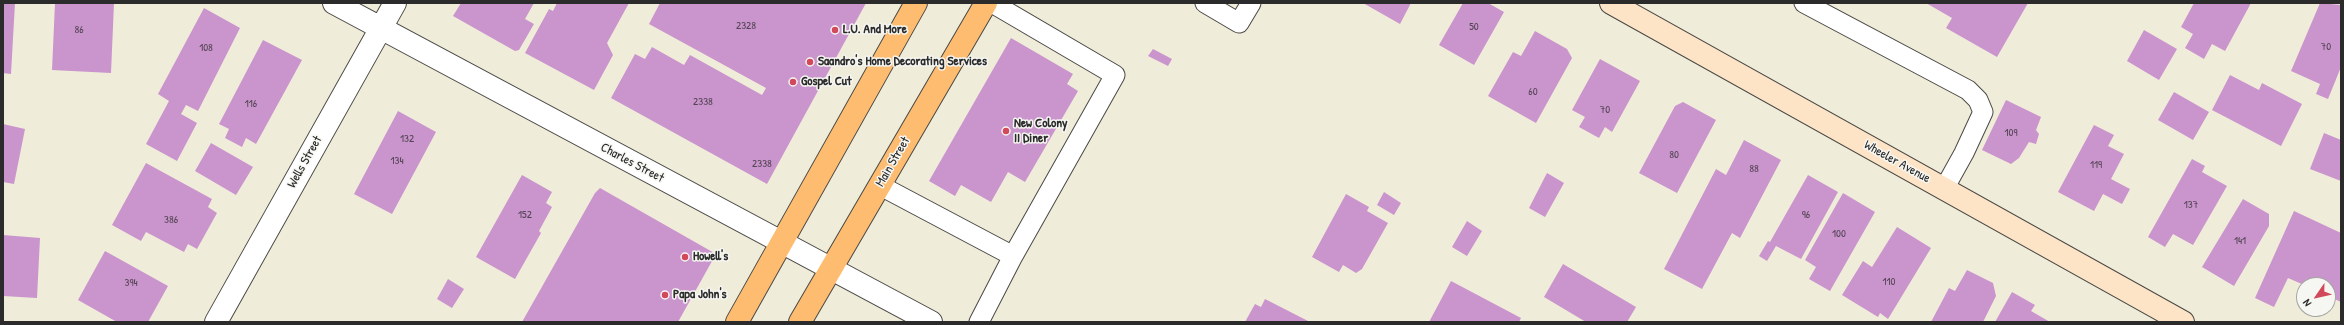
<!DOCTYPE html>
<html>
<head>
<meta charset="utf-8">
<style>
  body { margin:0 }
  #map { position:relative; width:2344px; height:325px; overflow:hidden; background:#f0ecda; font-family:"Patrick Hand",sans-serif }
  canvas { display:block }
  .frame { position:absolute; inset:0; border:4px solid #2b2b2b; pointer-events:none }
  .north { position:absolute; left:2296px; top:277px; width:40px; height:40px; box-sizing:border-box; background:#f6f6f2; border:1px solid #a5a5a2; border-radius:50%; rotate:236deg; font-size:11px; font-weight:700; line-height:16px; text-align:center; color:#2b2b2b }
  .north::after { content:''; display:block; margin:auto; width:14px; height:18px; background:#d1495b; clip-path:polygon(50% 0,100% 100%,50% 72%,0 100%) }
</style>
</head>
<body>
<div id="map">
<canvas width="2344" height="325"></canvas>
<div class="frame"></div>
<div class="north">N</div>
</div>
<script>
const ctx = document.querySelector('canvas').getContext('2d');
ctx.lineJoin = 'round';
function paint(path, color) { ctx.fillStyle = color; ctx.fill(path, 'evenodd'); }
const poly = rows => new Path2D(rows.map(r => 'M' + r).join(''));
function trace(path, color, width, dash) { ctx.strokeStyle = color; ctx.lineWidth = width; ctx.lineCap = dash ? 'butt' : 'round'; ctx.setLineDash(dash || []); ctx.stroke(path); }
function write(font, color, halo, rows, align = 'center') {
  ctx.font = font + ' "Patrick Hand",sans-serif'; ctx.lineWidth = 3; ctx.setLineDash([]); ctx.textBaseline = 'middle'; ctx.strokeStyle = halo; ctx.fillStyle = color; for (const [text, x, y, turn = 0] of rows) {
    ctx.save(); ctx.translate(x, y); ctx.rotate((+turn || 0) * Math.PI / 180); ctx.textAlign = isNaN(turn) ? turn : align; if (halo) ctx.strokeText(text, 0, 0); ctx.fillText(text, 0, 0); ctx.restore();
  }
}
paint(poly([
  [3,3,15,3,11,74,3,73],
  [55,3,114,3,111,73,52,70],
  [461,3,534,3,525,19,534,24,519,50,515,51,453,16],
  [557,3,629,3,607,43,613,55,594,90,525,53,549,9,553,11],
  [660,3,866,3,767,184,611,98,635,54,645,59,652,47,684,65,690,55,762,95,766,88,649,24],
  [1363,3,1411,3,1400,24],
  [1463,3,1488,3,1504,12,1474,65,1439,45],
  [1926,3,2028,3,1997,57,1946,28,1952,18],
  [2194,3,2251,3,2225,51,2212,44,2204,59,2185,48,2193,34,2181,27],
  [2320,3,2341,5,2341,67,2328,99,2316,94,2320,84,2291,71],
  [204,8,240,28,198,111,186,105,181,114,197,123,177,161,146,144,169,101,158,94],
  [2144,30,2177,49,2159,80,2127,61],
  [1535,31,1567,49,1572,58,1536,123,1488,96,1513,52,1521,56],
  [1011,38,1073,74,1067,84,1078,91,1025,182,1008,172,991,202,961,185,955,196,929,181],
  [263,40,302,60,256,144,246,138,242,147,225,138,229,129,219,124],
  [1153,49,1172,59,1168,66,1148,56],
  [1600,59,1640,81,1612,132,1605,127,1599,138,1579,127,1585,117,1572,110],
  [2230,75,2259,90,2262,83,2302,104,2281,146,2212,110],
  [2174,92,2209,112,2193,140,2158,120],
  [2006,100,2041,117,2036,130,2039,134,2036,144,2029,142,2019,158,2011,164,1982,150],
  [1683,102,1716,120,1677,193,1639,173,1675,106],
  [398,111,436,132,392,214,354,194],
  [3,124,25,129,14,184,3,182],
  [2094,125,2114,135,2108,146,2124,154,2111,179,2130,189,2122,204,2103,194,2094,211,2058,192],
  [2324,133,2341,140,2341,181,2310,169],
  [1744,140,1781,160,1740,238,1732,233,1702,289,1664,269,1716,169,1726,175],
  [211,143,253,167,236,195,195,171],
  [2192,159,2205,166,2202,172,2227,186,2193,245,2173,234,2165,247,2148,237],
  [146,163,212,199,208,207,217,213,197,249,188,244,184,252,146,232,141,241,112,225],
  [1547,173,1564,183,1545,217,1529,208],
  [522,175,552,192,546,203,552,207,539,231,541,233,515,279,476,257],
  [1808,175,1838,192,1801,259,1776,246,1767,261,1759,256,1768,241,1770,242],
  [600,188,716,254,678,322,522,322,595,193],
  [1384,192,1401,203,1394,215,1377,205],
  [1843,193,1875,212,1830,291,1809,279,1816,267,1805,260],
  [1346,194,1369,207,1367,211,1388,223,1362,269,1356,273,1343,265,1339,272,1312,257],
  [2243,199,2269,214,2269,226,2234,286,2202,267],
  [2294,211,2341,233,2341,302,2328,296,2328,285,2304,285,2288,278,2274,307,2255,298],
  [1467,221,1482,231,1467,256,1452,247],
  [1897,227,1931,248,1888,319,1880,313,1878,317,1842,295,1863,261,1872,267],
  [3,235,40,238,37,298,3,296],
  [105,251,168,286,148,322,117,322,78,300],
  [1563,264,1636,307,1627,322,1586,322,1544,297],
  [1967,270,1993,283,1996,296,1983,322,1931,322,1949,288,1955,291],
  [448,279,464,289,452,308,437,299],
  [1451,281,1521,318,1519,322,1429,322],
  [2012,292,2035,305,2031,311,2050,322,1995,322],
  [1265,299,1310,322,1245,322,1255,304,1261,307]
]), '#ca94cd');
const lane = poly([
  [1205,3,1239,23,1251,3],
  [1804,3,1968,90,1978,100,1983,112,1964,153,1944,189],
  [879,185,1013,256],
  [979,322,1013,256,1115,75,992,3]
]);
const street = poly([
  [334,3,931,322],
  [216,322,395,3]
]);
const secondary = poly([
  [1611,3,2183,322]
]);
const primary = poly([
  [737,322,916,3],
  [800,322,986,3]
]);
trace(lane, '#494845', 21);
trace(street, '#494845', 24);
trace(secondary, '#494845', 24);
trace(primary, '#494845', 24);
trace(lane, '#fff', 19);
trace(street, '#fff', 22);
trace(secondary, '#fee4c6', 22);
trace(primary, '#fdbc70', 22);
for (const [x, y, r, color] of [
  [835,30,4,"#d1495b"],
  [810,62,4,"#d1495b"],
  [793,82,4,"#d1495b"],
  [1006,131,4,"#d1495b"],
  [685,257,4,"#d1495b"],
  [665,295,4,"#d1495b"]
]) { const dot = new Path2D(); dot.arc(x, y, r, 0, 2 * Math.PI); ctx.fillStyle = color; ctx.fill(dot); trace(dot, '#f6f6f2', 1.5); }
write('11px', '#534554', null, [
  ["2328",746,26],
  ["50",1474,27],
  ["86",79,30],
  ["70",2326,47],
  ["108",206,48],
  ["60",1533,92],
  ["2338",703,102],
  ["116",251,104],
  ["70",1605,110],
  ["109",2011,133],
  ["132",407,139],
  ["80",1674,155],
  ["134",397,161],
  ["2338",762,164],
  ["119",2096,165],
  ["88",1754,169],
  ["137",2191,205],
  ["152",525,215],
  ["96",1806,215],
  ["386",171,220],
  ["100",1839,234],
  ["141",2240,241],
  ["110",1889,282],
  ["394",131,283]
]);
write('bold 13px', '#2b2b2b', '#f6f6f2', [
  ["L.U. And More",843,30],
  ["Saandro's Home Decorating Services",818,62],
  ["Gospel Cut",801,82],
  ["New Colony",1014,124],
  ["II Diner",1014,139],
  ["Howell's",693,257],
  ["Papa John's",673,295]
], 'left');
write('13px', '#2b2b2b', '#f6f6f2', [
  ["Wells Street",305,162,-61],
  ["Main Street",893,162,-60],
  ["Wheeler Avenue",1897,162,29],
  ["Charles Street",632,163,28]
]);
</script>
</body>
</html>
